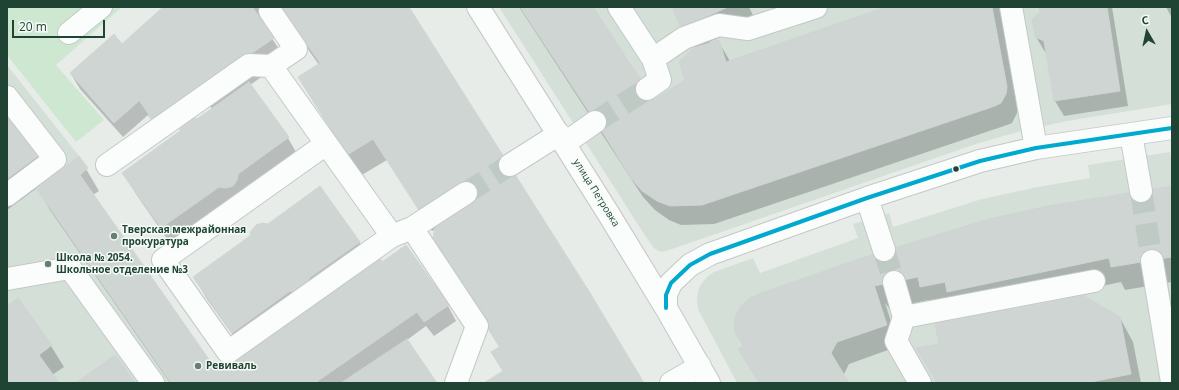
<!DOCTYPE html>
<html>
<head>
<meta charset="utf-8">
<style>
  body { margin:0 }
  #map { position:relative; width:1179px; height:390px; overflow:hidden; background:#e7ece9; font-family:"Open Sans",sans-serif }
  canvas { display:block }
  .frame { position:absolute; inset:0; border:8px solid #204434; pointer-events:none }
  .north { position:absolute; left:1127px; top:12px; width:40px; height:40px; -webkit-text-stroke:3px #f5fbf7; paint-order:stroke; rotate:351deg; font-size:11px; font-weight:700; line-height:16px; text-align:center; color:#204434 }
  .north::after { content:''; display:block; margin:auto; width:14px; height:18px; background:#204434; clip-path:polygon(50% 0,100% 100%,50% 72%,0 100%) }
  .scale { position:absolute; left:12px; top:20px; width:93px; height:18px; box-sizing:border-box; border:2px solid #204434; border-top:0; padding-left:5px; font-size:12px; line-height:14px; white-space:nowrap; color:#204434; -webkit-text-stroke:3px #f5fbf7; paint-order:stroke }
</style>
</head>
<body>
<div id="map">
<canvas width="1179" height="390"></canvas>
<div class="frame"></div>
<div class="north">С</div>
<div class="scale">20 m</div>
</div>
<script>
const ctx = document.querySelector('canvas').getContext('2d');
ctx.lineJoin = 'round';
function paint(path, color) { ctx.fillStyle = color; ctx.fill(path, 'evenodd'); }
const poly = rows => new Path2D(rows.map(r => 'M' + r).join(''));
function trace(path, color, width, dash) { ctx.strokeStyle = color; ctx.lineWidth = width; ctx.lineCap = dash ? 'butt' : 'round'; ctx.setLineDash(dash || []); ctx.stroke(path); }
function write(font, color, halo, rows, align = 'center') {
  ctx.font = font + ' "Open Sans",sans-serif'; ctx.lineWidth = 3; ctx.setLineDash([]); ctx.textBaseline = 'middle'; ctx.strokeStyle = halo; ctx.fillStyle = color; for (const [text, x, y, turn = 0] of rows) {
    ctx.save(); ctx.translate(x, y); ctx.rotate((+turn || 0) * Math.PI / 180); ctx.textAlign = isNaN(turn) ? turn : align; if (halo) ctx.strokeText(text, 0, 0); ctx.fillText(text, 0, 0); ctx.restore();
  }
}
paint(poly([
  [499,7,1172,7,1172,104,1067,121,1021,131,976,144,678,247,663,252,659,251,654,248,646,237],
  [7,65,79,156,36,188,171,383,7,383],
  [1170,152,1172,168,1172,383,737,383,699,311,697,302,698,291,701,284,707,277,714,272,753,258,760,273,858,238,853,224,889,213,893,227,982,199,1038,187,1090,178,1088,165]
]), '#d4dfd8');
paint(poly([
  [7,7,122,7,56,65,104,120,76,142,7,55]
]), '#cee7d1');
paint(poly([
  [161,7,408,7,643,383,486,383,504,372,500,348,449,267,436,229,432,231,387,160,360,176,299,78,319,65,289,22,281,7,262,23,286,60,250,85,288,138,300,159,174,249,136,194,123,173,212,109,209,104,163,136,148,115,123,137,80,89,71,74,122,45,162,9],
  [519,7,592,7,654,101,686,80,694,48,682,27,673,7,749,7,756,22,709,42,710,44,718,41,730,61,890,7,1000,7,1017,107,1017,113,1012,123,1007,125,714,224,681,225,669,220,655,210,643,197],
  [1040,7,1112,7,1128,106,1064,116,1055,101,1047,53,1045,52,1036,37,1041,12],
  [1166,7,1172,7,1172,18],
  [7,118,37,156,50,179,79,157,99,191,93,195,216,372,245,352,207,299,194,277,359,242,371,264,384,267,448,306,456,321,434,336,426,326,407,340,435,383,170,383,50,210,37,188,7,210],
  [1172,187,1172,282,1125,290,1121,282,961,315,935,310,929,300,889,308,885,303,899,346,849,364,843,376,848,383,759,383,744,347,737,334,735,326],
  [18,299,51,346,64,367,52,375,58,383,7,383,7,307],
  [1120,318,1133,342,1141,383,937,383]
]), '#0003');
const building = poly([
  [163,7,232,7,238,13,114,123,70,73,114,34,122,44,163,7],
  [232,7,245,7,238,13,232,7],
  [245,7,253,8,274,38,200,89,181,63,245,7],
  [281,7,409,7,590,293,500,347,436,246,433,238,435,228,441,222,472,202,465,190,448,191,419,210,373,139,347,155,298,77,320,63,281,7],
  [520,7,593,7,654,100,603,133,520,7],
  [672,7,728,7,681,28,672,7],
  [886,7,992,7,1007,87,1006,94,1001,103,995,106,702,205,670,206,657,201,642,191,631,178,603,133,685,80,679,62,693,48,719,40,726,62,886,7],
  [1039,7,1107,7,1120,91,1054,101,1044,41,1035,37,1032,19,1040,12,1039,7],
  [181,63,200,89,153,121,139,100,181,63],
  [249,82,289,137,238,174,237,180,233,186,226,188,219,187,161,228,122,173,180,131,180,126,191,118,197,119,249,82],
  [7,116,38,156,7,179,7,116],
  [79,156,88,168,80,175,178,315,142,341,36,188,79,156],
  [320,186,360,242,309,278,309,282,295,293,290,291,232,333,193,277,250,236,251,231,256,225,262,223,268,224,320,186],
  [1172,186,1172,257,1111,267,1109,258,947,292,945,282,920,287,918,277,874,286,865,257,989,219,1048,206,1172,186],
  [406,245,449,305,424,322,382,262,406,245],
  [379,257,395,279,255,383,171,383,142,341,178,315,217,371,379,257],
  [865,257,887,325,837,342,831,353,849,383,759,383,738,349,744,345,736,335,734,326,736,315,741,306,750,298,764,292,865,257],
  [395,279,417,312,335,369,314,340,395,279],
  [590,293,644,383,484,383,503,371,491,352,590,293],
  [1084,296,1120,317,1131,374,1086,383,937,383,916,348,939,344,935,324,1084,296],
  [18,298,52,345,39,355,59,383,7,383,7,306,18,298],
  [407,339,437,383,341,383,407,339],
  [314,340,335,369,315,383,255,383,314,340],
  [115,355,136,383,76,383,115,355]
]);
paint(building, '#cfd5d2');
trace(building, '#cfd5d2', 1);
trace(poly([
  [595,122,647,89],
  [1141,191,1152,261],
  [466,193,510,165],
  [884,250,894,282]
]), '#bfcac5', 22, [22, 11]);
const minor = poly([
  [478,7,608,213,666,308,709,383],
  [619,7,653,59,684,38,719,25,748,29,816,7],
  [1011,7,1036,148],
  [270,11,296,49,271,66],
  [69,33,101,7],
  [647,89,660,80,653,59],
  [7,97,55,159,7,195],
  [1131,134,1141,191],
  [565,143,595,122],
  [326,144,163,260,228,352,392,236],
  [107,165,249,65,271,66,392,236,412,228,466,193],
  [510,165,559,134],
  [867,198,884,250],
  [412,228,477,326,456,383],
  [1152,261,1172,382],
  [7,279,70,268,153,383],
  [894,282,904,317,896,341,920,383],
  [666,308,666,295,671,283,690,265,710,254,867,198,980,161,1036,148,1172,128],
  [904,317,1094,281],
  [671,383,700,366]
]);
trace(minor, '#c3c9c6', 24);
trace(minor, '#fbfcfc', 22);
trace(poly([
  [666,308,666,295,671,283,690,265,710,254,867,198,980,161,1036,148,1172,128]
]), '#00a9ce', 4);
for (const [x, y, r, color] of [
  [956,169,3.5,"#204434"],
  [114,236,4,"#667f73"],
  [48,264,4,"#667f73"],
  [198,366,4,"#667f73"]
]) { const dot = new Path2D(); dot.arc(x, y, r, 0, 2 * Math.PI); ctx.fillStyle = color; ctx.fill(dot); trace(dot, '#f5fbf7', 1.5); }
write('10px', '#204434', '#f5fbf7', [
  ["улица Петровка",596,193,58]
]);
write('bold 10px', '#204434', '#f5fbf7', [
  ["Тверская межрайонная",122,230],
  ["прокуратура",122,242],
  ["Школа № 2054.",56,258],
  ["Школьное отделение №3",56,270],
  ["Ревиваль",206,366]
], 'left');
</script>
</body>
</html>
